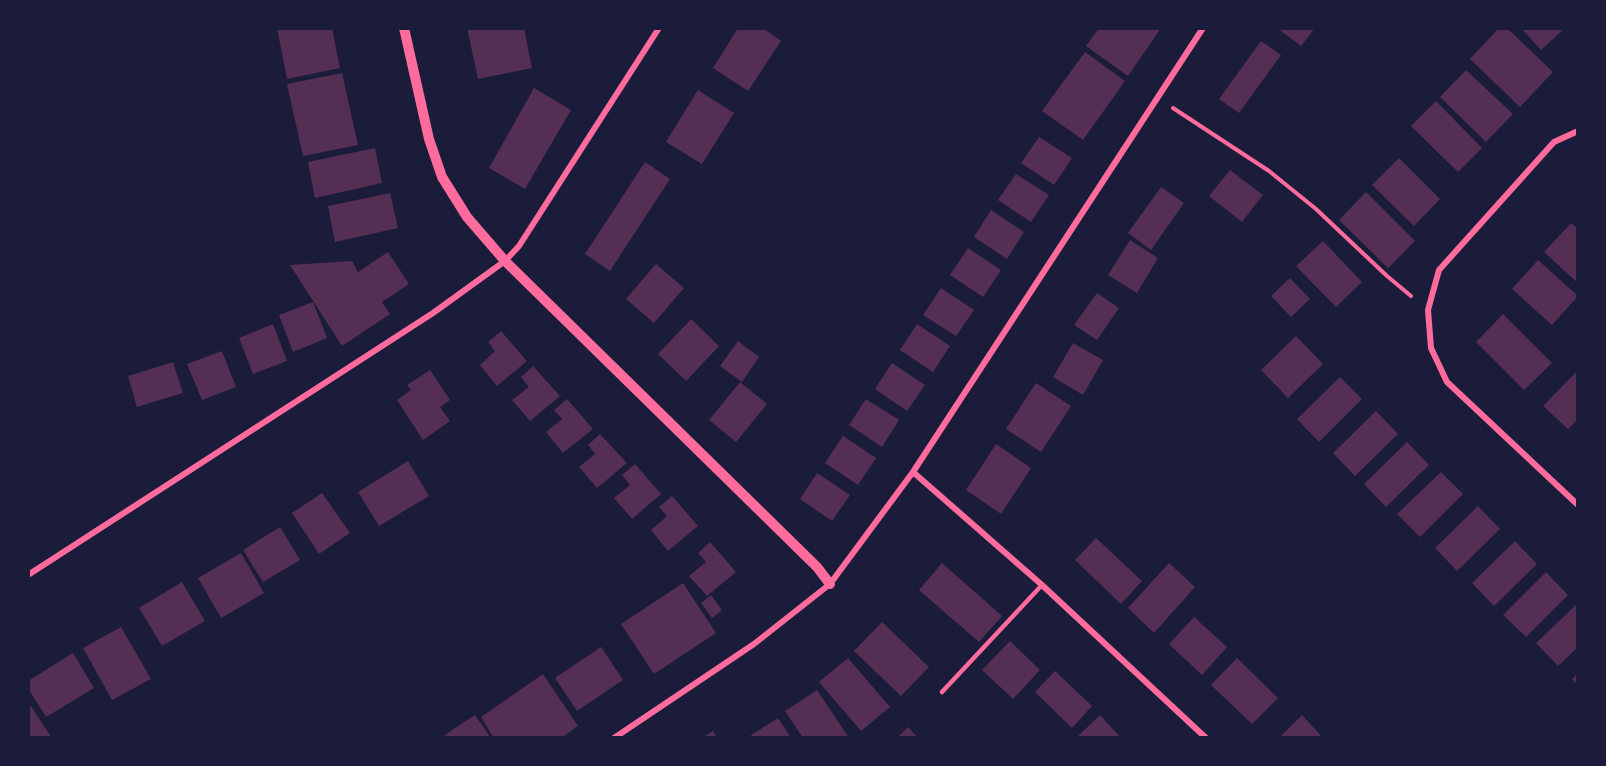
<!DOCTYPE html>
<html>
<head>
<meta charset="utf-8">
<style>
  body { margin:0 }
  #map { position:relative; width:1606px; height:766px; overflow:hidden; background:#1b1b3a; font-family:Montserrat,sans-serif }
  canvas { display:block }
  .frame { position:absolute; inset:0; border:30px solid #1b1b3a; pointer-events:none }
</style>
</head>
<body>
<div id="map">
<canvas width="1606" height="766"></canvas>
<div class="frame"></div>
</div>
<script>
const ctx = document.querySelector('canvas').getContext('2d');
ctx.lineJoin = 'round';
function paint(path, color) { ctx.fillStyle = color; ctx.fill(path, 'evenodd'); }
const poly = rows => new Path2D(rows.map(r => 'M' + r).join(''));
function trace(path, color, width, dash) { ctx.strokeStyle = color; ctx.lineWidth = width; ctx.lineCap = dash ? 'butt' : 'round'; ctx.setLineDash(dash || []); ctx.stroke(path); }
paint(poly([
  [277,28,332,28,340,68,287,79],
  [467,28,524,28,532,68,478,79],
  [738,28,763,28,781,41,748,91,713,68],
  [1099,28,1161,28,1128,76,1086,46],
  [1277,28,1315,28,1301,46],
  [1499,28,1507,28,1553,72,1520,107,1470,59],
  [1521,28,1565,28,1541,50],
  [1261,41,1281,55,1239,113,1219,99],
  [1085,52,1125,81,1083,140,1042,111],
  [1466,70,1513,114,1486,142,1440,97],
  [342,73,358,145,303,156,287,84],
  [534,88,571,110,525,189,489,168],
  [698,90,734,113,702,164,666,142],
  [1436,101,1482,148,1458,172,1411,126],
  [1039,137,1072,158,1054,185,1021,163],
  [375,148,382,183,315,198,308,162],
  [1399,158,1440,199,1414,226,1372,185],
  [645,162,670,179,610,271,585,254],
  [1230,170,1263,195,1242,222,1209,196],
  [1016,174,1049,195,1031,222,998,200],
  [1161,187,1184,203,1151,250,1128,233],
  [1366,192,1415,241,1388,268,1339,220],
  [390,193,398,228,335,242,328,206],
  [991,210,1024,232,1007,259,974,237],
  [1571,223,1578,229,1578,283,1544,252],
  [1130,240,1158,258,1137,293,1108,275],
  [1323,241,1362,282,1336,307,1296,266],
  [968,248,1001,270,983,297,950,275],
  [388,252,409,284,382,302,390,314,342,346,290,265,352,261,358,272],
  [1538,260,1578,296,1552,325,1512,289],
  [656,264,684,288,654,323,626,299],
  [1290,278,1310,299,1291,317,1271,296],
  [941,288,974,310,956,336,923,315],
  [1097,293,1119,308,1097,340,1074,325],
  [313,302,327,338,293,352,279,315],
  [1503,314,1552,363,1524,390,1476,342],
  [691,319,719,346,686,381,658,354],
  [273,324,287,361,253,374,239,338],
  [917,324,950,346,933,372,900,350],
  [501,331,527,361,497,386,480,365,495,351,488,342],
  [1296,336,1323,364,1288,398,1261,370],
  [738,341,759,357,742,382,720,366],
  [1073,343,1103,360,1083,395,1053,377],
  [222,351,236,387,202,400,187,364],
  [173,362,183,393,137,407,128,376],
  [892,363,925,385,907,411,875,389],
  [533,366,560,396,530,421,512,400,529,387,521,377],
  [430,370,450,400,440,407,450,421,423,440,397,400,411,390,407,385],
  [1578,370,1578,419,1568,429,1543,406],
  [1340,377,1362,399,1319,442,1297,419],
  [740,382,767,404,736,442,709,420],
  [1036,383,1071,406,1041,452,1006,429],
  [567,399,593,429,563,453,546,432,562,419,554,410],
  [866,399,899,420,882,447,849,425],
  [1376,411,1398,434,1355,476,1333,453],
  [600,434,627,463,597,488,579,467,595,454,588,445],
  [843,436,876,458,858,485,825,463],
  [1407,442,1429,465,1386,507,1364,484],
  [996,444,1031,468,1001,514,966,490],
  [408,461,429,496,379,526,358,492],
  [635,464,661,494,632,519,614,498,630,485,622,475],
  [1441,472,1463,494,1420,537,1397,514],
  [817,473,850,495,832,521,800,499],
  [322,493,350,533,319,554,292,513],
  [672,496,698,526,668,551,651,530,667,516,659,507],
  [1478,506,1500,529,1457,571,1435,548],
  [280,527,300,560,263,582,243,550],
  [1096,538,1142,581,1121,604,1075,560],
  [1515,541,1537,564,1494,606,1472,583],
  [710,542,736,572,707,596,689,576,706,562,698,553],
  [241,553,264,593,221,618,198,578],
  [942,563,1002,616,979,642,919,590],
  [1169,563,1195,587,1154,633,1128,608],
  [1546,572,1568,595,1526,637,1503,615],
  [182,582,205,621,162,646,139,608],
  [683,583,716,633,654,674,621,624],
  [711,595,722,610,712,618,701,603],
  [1578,603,1578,647,1558,666,1536,643],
  [1194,617,1227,647,1202,675,1169,644],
  [882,622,929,667,901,696,854,651],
  [121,627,151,679,112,700,83,648],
  [1010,641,1040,670,1013,699,982,670],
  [601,647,623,680,577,711,555,678],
  [73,653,94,688,46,717,28,688,28,681],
  [848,658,890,707,861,731,819,682],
  [1237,658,1278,698,1252,724,1211,685],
  [1055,671,1092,706,1072,728,1035,692],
  [1578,673,1578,685,1572,679],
  [543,674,578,726,561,738,494,738,481,717],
  [817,690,849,738,803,738,785,711],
  [28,702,52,738,28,738],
  [475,715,491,738,441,738,452,730],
  [1100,715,1121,738,1076,738],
  [1302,715,1323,738,1279,738],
  [778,718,791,738,752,738,751,735],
  [908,727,918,738,897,738],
  [713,731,717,738,702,738]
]), '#542f53');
trace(poly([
  [1173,108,1269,171,1316,209,1387,276,1411,296]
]), '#ff6b9d', 4);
trace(poly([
  [942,692,1042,585]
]), '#ff6b9d', 4.5);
trace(poly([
  [1578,131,1554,142,1439,270,1428,310,1431,348,1447,382,1578,505],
  [913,472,1042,585,1206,738],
  [28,575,433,313,505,261,519,246,659,28],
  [614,738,754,644,830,584,913,472,1203,28]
]), '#ff6b9d', 6);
trace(poly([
  [404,28,429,139,442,177,467,217,505,261,817,567,830,584]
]), '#ff6b9d', 10);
</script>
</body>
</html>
